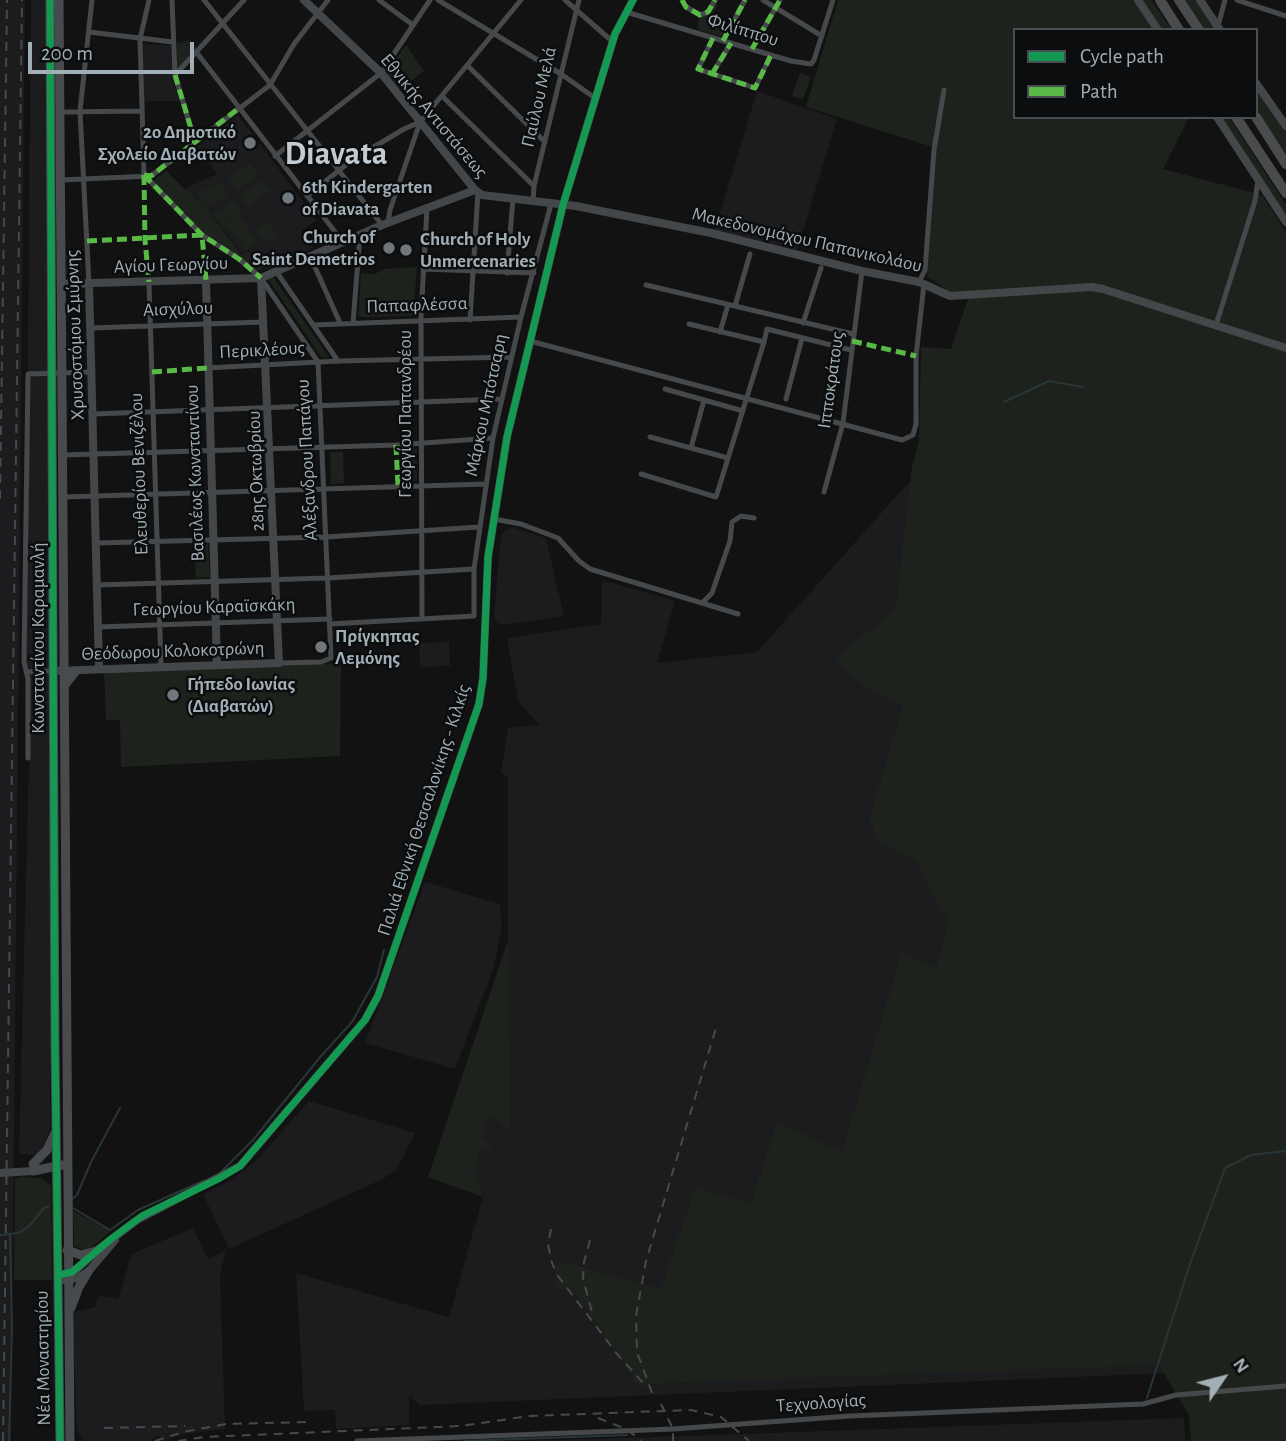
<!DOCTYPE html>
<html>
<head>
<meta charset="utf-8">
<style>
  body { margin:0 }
  #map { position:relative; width:1286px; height:1441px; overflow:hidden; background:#121212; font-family:"Alegreya Sans",sans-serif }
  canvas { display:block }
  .legend { position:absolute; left:1013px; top:28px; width:245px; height:91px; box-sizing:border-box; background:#0c0d0e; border:2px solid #484d51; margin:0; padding:9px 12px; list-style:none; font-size:21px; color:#a2aeb5 }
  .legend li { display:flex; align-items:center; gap:14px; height:35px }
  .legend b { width:35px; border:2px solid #484d51 }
  .north { position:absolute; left:1188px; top:1343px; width:70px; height:70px; -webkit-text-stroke:5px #0c0d0e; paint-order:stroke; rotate:55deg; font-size:19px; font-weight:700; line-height:28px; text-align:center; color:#a2aeb5 }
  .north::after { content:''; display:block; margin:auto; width:24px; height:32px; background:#a2aeb5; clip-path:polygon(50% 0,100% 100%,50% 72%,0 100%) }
  .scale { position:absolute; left:28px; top:42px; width:166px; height:32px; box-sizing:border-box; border:4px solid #a2aeb5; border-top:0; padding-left:9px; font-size:21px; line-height:24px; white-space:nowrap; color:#a2aeb5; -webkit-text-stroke:5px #0c0d0e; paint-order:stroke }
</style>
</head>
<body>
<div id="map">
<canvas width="1286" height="1441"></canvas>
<ul class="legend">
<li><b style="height:9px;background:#139951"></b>Cycle path</li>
<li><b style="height:9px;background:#58b947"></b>Path</li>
</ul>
<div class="north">N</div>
<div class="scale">200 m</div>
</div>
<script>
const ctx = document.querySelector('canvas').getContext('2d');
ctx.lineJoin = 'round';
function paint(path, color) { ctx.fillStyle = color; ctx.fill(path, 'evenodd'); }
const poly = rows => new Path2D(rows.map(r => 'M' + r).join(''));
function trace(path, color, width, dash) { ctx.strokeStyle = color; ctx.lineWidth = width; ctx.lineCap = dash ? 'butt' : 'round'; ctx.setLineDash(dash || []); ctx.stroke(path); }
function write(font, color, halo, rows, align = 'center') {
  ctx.font = font + ' "Alegreya Sans",sans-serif'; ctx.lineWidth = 5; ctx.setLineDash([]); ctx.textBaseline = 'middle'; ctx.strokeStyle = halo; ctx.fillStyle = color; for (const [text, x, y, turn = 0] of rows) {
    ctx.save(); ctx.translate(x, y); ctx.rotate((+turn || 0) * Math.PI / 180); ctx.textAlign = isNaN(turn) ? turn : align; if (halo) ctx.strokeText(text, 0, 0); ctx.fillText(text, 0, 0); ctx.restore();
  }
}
paint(poly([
  [0,0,25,0,11,1441,0,1441],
  [31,0,47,0,51,670,50,1129,40,1155,19,1154,29,759,25,668],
  [143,44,171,45,172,76,179,101,144,101],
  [757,91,837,119,797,250,715,230],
  [238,115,317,220,301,231,313,247,304,255,276,267,264,269,249,250,243,254,207,210,184,189,217,174,197,147],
  [66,255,81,255,82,274,66,274],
  [951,435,1286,1368,420,1405,409,1396,409,1425,336,1429,335,1410,304,1411,296,1273,449,1317,483,1197,428,1177,508,941,508,777,501,773,508,728,539,725,518,701,507,638,601,624,602,580,675,601,657,663,757,652],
  [417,449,417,481,400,481,399,449],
  [511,527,546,538,564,616,504,625,497,623,494,615,501,534],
  [449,642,450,666,420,667,419,643],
  [425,882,500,904,502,929,493,969,455,1069,365,1043],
  [309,1101,415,1133,397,1169,383,1179,229,1249,203,1194,232,1180,257,1160],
  [193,1228,208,1259,226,1250,220,1275,225,1429,184,1434,164,1441,161,1441,159,1435,150,1441,83,1441,77,1430,73,1325,75,1312,95,1307,98,1295,118,1299,132,1254],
  [1184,1418,1185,1441,531,1441,742,1434]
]), '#1c1c1e');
paint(poly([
  [838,0,1134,0,1154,30,1015,30,1015,117,1189,117,1163,169,1262,195,1286,232,1286,1441,1191,1441,1189,1415,1159,1365,659,1383,640,1387,574,1291,556,1290,556,1263,574,1265,661,1289,695,1188,751,1203,777,1124,811,1137,842,1152,902,953,936,968,949,923,915,860,877,840,870,818,903,706,866,688,836,659,896,608,912,467,919,442,921,347,951,349,968,299,967,292,950,292,927,276,936,148,806,107],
  [1143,0,1151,0,1172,30,1162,30],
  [1185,0,1196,0,1216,30,1205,30],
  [715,3,718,4,709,21,720,27,725,19,731,22,723,37,699,30,697,25,700,16],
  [190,40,197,49,179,68,177,68,177,43],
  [406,45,424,71,399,90,385,74],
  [800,73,811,77,803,99,792,96],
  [1256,87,1286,131,1286,154,1256,108],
  [1220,117,1229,117,1286,205,1286,217],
  [250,164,259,176,237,190,229,178],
  [166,171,207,210,242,255,249,251,263,269,257,271,204,233,153,181],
  [260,180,269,191,249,207,240,196],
  [220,181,228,195,205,208,197,194],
  [234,200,242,212,238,215,258,241,246,250,226,225,237,215,221,226,213,214],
  [267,222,277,235,267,243,257,230],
  [417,267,413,316,358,317,361,273,375,274,384,269],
  [273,277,329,357,322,358,268,279],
  [330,452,343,452,344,483,331,484],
  [208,544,210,577,196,578,194,545],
  [341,663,340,756,121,767,120,720,106,720,104,671],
  [508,941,510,1129,491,1115,484,1119,483,1139,493,1149,478,1149,475,1176,483,1197,428,1177],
  [21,1177,42,1178,51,1186,52,1280,14,1280,15,1179],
  [73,1211,111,1231,92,1247,85,1250,74,1246]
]), '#1d231c');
trace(poly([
  [1004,402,1049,381,1083,387],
  [221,1172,253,1140,321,1056,352,1022,377,977,384,950],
  [72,1199,77,1195,91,1162,120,1108],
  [71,1207,110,1230,138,1210,203,1181],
  [0,1235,19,1233,29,1226,44,1208,49,1206],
  [1147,1398,1190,1264,1225,1168,1251,1155,1286,1151],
  [9,1441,12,1327,10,1235],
  [464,1441,627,1435]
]), '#283638', 2);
trace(poly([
  [172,0,175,75,195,142],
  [204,0,382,225],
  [379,0,413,25],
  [438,0,561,74,595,98],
  [565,0,613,42],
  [682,0,686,7,700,15,708,12,715,0],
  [763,0,822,36],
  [1237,0,1286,16],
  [626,12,791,61,811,64,814,60,833,0],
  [1218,26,1225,0],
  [89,32,173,42],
  [713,38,698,69,755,88,771,55],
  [723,41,745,0],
  [752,49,780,0],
  [197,53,343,242],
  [468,66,545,142],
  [712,74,731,43],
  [175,75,244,0],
  [443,97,534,186],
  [60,112,141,111],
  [275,156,381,73,430,0],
  [144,175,202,235,239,259,261,278,318,362,331,658,321,662,279,663],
  [144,175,140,39,149,0],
  [60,180,151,176,270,85,294,44,328,0],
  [307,196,352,160,404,129,420,122],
  [533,201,534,186,579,0],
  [388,223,390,210,420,122,521,0],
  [310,256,340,323],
  [423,269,534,273],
  [276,271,338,361],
  [507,273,513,198],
  [149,282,161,666],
  [919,282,925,270,934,150,944,90],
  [89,284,80,111,92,0],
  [646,285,853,334],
  [735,306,750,254],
  [470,320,478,192],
  [353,323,360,235],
  [803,323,821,268],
  [689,324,764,342,767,329,851,350],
  [313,325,521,317],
  [1216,325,1255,201,1258,179],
  [92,328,263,322],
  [720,332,728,305],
  [530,341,902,440,913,435,916,424,916,356,924,284],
  [207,368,338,361,512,357],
  [665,389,743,411],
  [786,399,802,338],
  [93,414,502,399],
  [650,437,728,458],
  [691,448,704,400],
  [62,455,396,445,493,438],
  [641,474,716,497,764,342],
  [824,492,843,423,862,271],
  [63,497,486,484],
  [494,519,521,524,558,538,579,561,590,569,738,614],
  [96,543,326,537,479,527],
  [97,585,328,578,474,569],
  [702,603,712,593,730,541,732,522,741,516,754,518],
  [422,619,421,316,427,208],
  [330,624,474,616,474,569,493,438,521,317,551,204],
  [98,627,330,619],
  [26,672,54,671],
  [28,758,28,679,24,662,28,374,93,372],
  [357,1441,673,1429,850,1416,1143,1404,1176,1395,1286,1386]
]), '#46494b', 5);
trace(poly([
  [304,0,381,73,475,190,482,195,576,206,711,233,862,271,919,282,950,296,1092,287,1103,289,1286,348],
  [1138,0,1158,30],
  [1200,0,1220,30],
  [1256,83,1286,126],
  [1217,117,1286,222],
  [206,280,217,664],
  [61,284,261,278,382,225,475,190],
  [89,284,99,669],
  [54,671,279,663,261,278],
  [0,1173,33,1171],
  [64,1275,77,1269,96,1251,137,1220,240,1166,365,1020,378,996,479,704,483,678,488,557,507,437,563,205,615,34,633,0],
  [64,1280,78,1278,88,1272,115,1240]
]), '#444749', 8);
trace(poly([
  [50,0,55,1048,60,1441],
  [59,0,70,1441],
  [64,686,76,671],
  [33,1164,47,1150,55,1133],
  [33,1171,62,1165],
  [67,1250,81,1255,96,1251],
  [71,1308,79,1287,88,1272]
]), '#484b4d', 9);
trace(poly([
  [1160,0,1179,30],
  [1179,0,1199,30],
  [1236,117,1286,193],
  [1256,117,1286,164]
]), '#494b4d', 10);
trace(poly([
  [0,499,7,0],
  [551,1229,548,1245,552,1263,558,1276,617,1354,645,1385],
  [590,1240,584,1262,583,1279,592,1312],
  [652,1393,637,1352,636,1316,646,1261,716,1028],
  [661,1404,673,1429,673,1441],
  [598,1418,628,1430,641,1441],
  [104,1428,185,1426],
  [3,1441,22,0],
  [155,1441,183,1432,226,1424,310,1422],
  [178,1441,204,1437,461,1426,529,1416,691,1410,721,1417,749,1441]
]), '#474a4c', 2, [9, 7]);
trace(poly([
  [682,0,686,7,700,15,708,12,715,0],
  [713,38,698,69,755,88,771,55],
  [723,41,745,0],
  [752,49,780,0],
  [712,74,731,43],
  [175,75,195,142],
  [144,175,202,235,239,259,261,278],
  [144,175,151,176,239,108],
  [144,175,145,240,149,282],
  [87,241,202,235,206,280],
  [852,341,916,356],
  [152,372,207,368],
  [396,445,398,486]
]), '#58b947', 5, [10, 5]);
trace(poly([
  [50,0,55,1048,60,1441],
  [58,1275,72,1272,111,1239,142,1216,220,1178,240,1166,365,1020,378,996,479,704,483,678,488,557,507,437,563,205,615,34,633,0]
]), '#139951', 7);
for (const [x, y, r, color] of [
  [250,143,7,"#70777c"],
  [288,198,7,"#70777c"],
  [389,248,7,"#70777c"],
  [406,250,7,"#70777c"],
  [321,647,7,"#70777c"],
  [173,695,7,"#70777c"]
]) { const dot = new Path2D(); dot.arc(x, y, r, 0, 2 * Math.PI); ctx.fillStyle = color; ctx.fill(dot); trace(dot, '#0c0d0e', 2.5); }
write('19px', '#a2aeb5', '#0c0d0e', [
  ["Φιλίππου",743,30,17],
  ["Παύλου Μελά",539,97,-77],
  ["Εθνικής Αντιστάσεως",434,116,50],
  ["Μακεδονομάχου Παπανικολάου",807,240,13],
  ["Αγίου Γεωργίου",171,265,-2],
  ["Παπαφλέσσα",417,305,-2],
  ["Αισχύλου",178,309,-2],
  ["Χρυσοστόμου Σμύρνης",75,335,-92],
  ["Περικλέους",262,350,-3],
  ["Ιπποκράτους",831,380,-82],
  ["Μάρκου Μπότσαρη",486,405,-78],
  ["Γεωργίου Παπανδρέου",405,414,-90],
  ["Αλέξανδρου Παπάγου",307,460,-93],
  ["28ης Οκτωβρίου",256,471,-92],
  ["Βασιλέως Κωνσταντίνου",195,473,-92],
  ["Ελευθερίου Βενιζέλου",139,474,-92],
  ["Γεωργίου Καραϊσκάκη",214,607,-2],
  ["Κωνσταντίνου Καραμανλή",38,638,-90],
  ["Θεόδωρου Κολοκοτρώνη",173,651,-2],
  ["Παλιά Εθνική Θεσσαλονίκης - Κιλκίς",424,810,-72],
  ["Νέα Μοναστηρίου",43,1358,-91],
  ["Τεχνολογίας",821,1403,-4]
]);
write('bold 19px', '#a2aeb5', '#0c0d0e', [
  ["2ο Δημοτικό",236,132,"right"],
  ["Σχολείο Διαβατών",236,154,"right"],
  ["6th Kindergarten",302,187],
  ["of Diavata",302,209],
  ["Church of",375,237,"right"],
  ["Saint Demetrios",375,259,"right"],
  ["Church of Holy",420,239],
  ["Unmercenaries",420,261],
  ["Πρίγκηπας",335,636],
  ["Λεμόνης",335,658],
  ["Γήπεδο Ιωνίας",187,684],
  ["(Διαβατών)",187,706]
], 'left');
write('bold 33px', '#c3cbd0', '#0c0d0e', [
  ["Diavata",336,154]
]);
</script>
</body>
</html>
